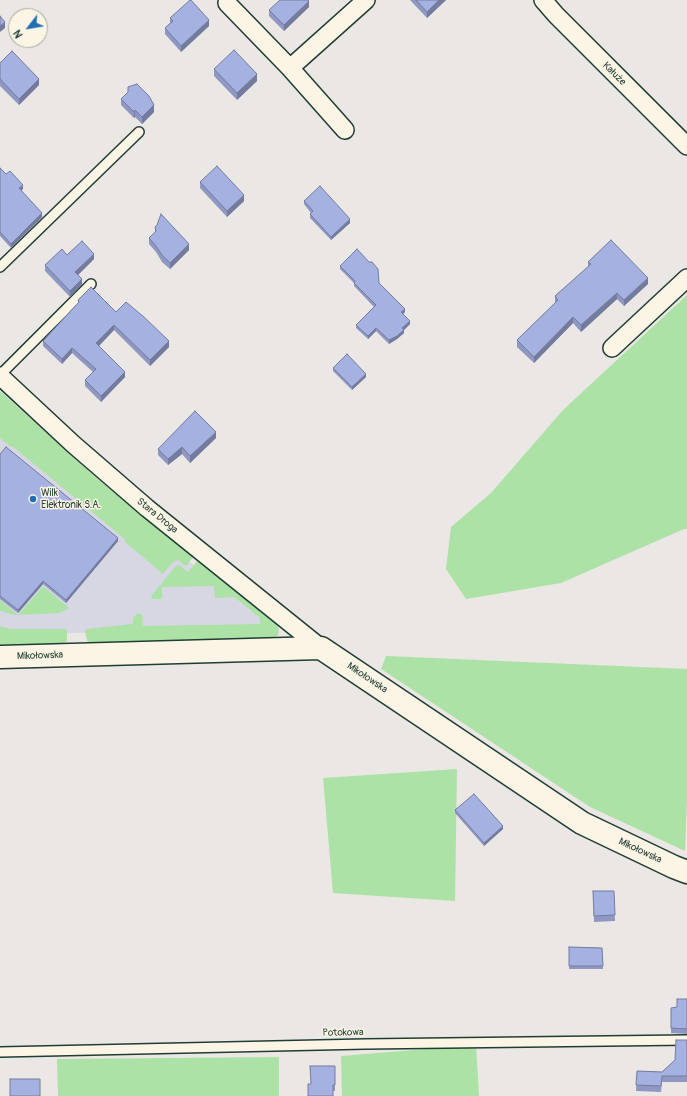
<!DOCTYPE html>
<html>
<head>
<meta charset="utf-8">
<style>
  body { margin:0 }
  #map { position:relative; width:687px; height:1096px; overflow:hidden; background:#ebe7e4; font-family:Pangolin,sans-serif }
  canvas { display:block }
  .north { position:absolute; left:8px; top:8px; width:40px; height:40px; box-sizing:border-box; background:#fcf5e5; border:1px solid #a4ab9e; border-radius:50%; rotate:239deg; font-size:11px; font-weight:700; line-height:16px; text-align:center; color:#1f3d34 }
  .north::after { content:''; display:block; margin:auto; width:14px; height:18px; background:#1f6fb2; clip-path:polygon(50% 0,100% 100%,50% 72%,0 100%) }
</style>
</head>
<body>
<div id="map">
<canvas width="687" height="1096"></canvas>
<div class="north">N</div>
</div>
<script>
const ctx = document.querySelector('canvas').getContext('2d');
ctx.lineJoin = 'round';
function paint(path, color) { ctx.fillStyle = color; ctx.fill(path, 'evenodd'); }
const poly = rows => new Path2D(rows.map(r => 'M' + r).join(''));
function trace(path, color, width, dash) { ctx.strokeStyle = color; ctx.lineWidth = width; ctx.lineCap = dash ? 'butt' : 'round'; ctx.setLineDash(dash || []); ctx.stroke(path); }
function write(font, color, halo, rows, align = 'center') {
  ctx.font = font + ' Pangolin,sans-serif'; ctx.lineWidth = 3; ctx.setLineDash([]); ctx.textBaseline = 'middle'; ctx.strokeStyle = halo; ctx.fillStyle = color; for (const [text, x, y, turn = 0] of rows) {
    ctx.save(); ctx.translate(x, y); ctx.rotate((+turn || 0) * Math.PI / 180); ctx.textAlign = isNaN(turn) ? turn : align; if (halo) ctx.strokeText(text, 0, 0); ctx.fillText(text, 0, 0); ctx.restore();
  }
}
paint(poly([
  [0,405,29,434,260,618,260,628,0,635]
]), '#d6d7e3');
paint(poly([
  [687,295,687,529,684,529,561,583,466,599,446,569,451,527,491,493,563,410],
  [0,391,94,476,129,505,195,555,186,566,178,560,172,563,163,574,124,541,126,540,12,446,11,447,0,438],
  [199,559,277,622,279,631,278,635,274,640,90,645,87,640,85,632,86,629,133,624,133,618,138,613,141,614,142,615,143,626,260,624,260,618,234,597,215,598,214,586,162,587,162,598,161,599,153,599,151,598,152,595,175,567,179,565,188,572],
  [43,586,69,608,66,610,59,613,15,615,0,611,0,600,18,615],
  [0,626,11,629,65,629,67,630,67,641,64,645,0,649],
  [386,656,687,669,687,797,685,851,590,807,381,669],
  [457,769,455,901,333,893,323,778],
  [476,1045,479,1096,342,1096,341,1056],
  [279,1057,279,1096,58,1096,57,1059]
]), '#ace2a6');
const lane = poly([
  [0,267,139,132],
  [0,375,91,284],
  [0,1052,365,1044,687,1040]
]);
const street = poly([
  [543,0,556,15,687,146],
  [227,3,290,68],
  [345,130,290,68,366,0],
  [612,348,687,278],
  [0,376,73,444,147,508,321,648]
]);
const secondary = poly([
  [0,657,321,648,582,823,674,867,687,872]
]);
trace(lane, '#1f3d34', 12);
trace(street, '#1f3d34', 20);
trace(secondary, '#1f3d34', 25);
trace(lane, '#fcf5e5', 9);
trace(street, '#fcf5e5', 17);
trace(secondary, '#fcf5e5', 22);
paint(poly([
  [410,0,446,0,427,18],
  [309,7,284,31,269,16,269,10],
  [170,18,209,26,181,52,165,34,165,28,170,23],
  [0,63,39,85,19,105,0,86],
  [214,69,257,81,237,100,214,76],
  [121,99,154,112,142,124,135,117,134,118,121,105],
  [0,168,6,174,23,189,21,191,42,217,11,248,0,236],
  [200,182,244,201,227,217,200,188],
  [304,201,350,223,331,240,310,218,310,214,311,213,304,204],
  [155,227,189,250,170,269,162,262,156,252,149,244,149,238,155,232],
  [67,255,94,259,78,275,82,284,70,297,45,271,45,265],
  [588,262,648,284,624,306,617,299,581,332,573,323,534,363,517,347,517,340,555,303,555,296,588,267],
  [340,266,379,283,405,312,403,314,410,324,404,330,404,333,397,339,389,344,376,331,368,339,356,328,356,325,374,307,354,286,354,283,340,269],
  [78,300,116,312,169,347,150,366,114,330,99,346,125,377,101,402,85,386,85,380,93,372,72,353,62,364,43,346,43,341,78,303],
  [333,368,366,377,352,390,333,371],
  [216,438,190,463,182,454,168,465,158,455,158,449],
  [0,454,118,541,66,603,43,584,18,613,0,599],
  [455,810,503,829,484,846,455,813],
  [593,891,614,891,615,921,594,922],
  [569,947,602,948,603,969,569,969],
  [687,999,687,1034,671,1033,671,1008,677,1007],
  [687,1040,687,1082,662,1082,661,1092,636,1091,637,1071,662,1072,675,1060],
  [310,1066,335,1066,335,1091,333,1091,311,1084]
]), '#8e98c2');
paint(poly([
  [439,0,446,0,427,18,427,12],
  [309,1,309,7,284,31,284,25],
  [209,20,209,26,181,52,181,46],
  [5,22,5,28,0,32,0,26],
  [257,74,257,81,237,100,237,93],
  [39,79,39,85,19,105,19,99],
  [154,105,154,112,142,124,142,117],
  [135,110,135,117,134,118,134,112],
  [23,185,23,189,19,192,19,188],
  [244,195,244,201,227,217,227,211],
  [42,213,42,217,11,248,11,244],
  [350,219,350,223,331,240,331,237],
  [189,244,189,250,170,269,170,263],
  [94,254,94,259,75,278,75,272],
  [648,278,648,284,624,306,624,300],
  [82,279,82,284,70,297,70,291],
  [617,293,617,299,581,332,581,325],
  [405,309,405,312,401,316,401,312],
  [573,317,573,323,534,363,534,357],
  [410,321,410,324,404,330,404,333,397,339,389,344,389,340],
  [114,325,114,330,96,349,96,343],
  [376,328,376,331,368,339,368,336],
  [169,341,169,347,150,366,150,360],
  [72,348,72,353,62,364,62,359],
  [125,372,125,377,101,402,101,396],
  [366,374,366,377,352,390,352,387],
  [216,432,216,438,190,463,190,456],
  [182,447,182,454,168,465,168,459],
  [118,538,118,541,66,603,66,600],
  [43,581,43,584,18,613,18,610],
  [503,826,503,829,484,846,484,843]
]), '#747c9e');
const building = poly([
  [190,0,191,0,209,20,181,46,165,28,173,21,170,18,190,0],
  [280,0,308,0,309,1,284,25,269,10,280,0],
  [416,0,439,0,427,12,416,0],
  [0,16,5,22,0,26,0,16],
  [234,50,257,74,237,93,214,69,234,50],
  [12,51,39,79,19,99,0,79,0,63,12,51],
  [137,84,149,96,154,105,142,117,135,110,134,112,121,99,128,92,128,87,137,84],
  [217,166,244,195,227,211,200,182,217,166],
  [0,168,6,174,10,171,23,185,19,188,42,213,11,244,0,232,0,168],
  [320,186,350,219,331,237,310,214,313,211,304,201,320,186],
  [161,214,189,244,170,263,162,255,156,246,149,238,156,231,155,227,157,225,161,214],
  [611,240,648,278,624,300,617,293,581,325,573,317,534,357,517,340,558,300,555,296,591,264,588,262,611,240],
  [82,241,94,254,75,272,82,279,70,291,45,265,62,249,67,255,82,241],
  [357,249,369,262,372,262,378,269,379,283,405,309,401,312,410,321,402,328,404,330,397,336,389,340,376,328,368,336,356,325,376,305,354,283,355,281,340,266,357,249],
  [91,287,116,312,126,302,144,317,169,341,150,360,114,325,96,343,125,372,101,396,85,380,96,369,72,348,62,359,43,341,79,302,78,300,91,287],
  [347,354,366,374,352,387,333,368,347,354],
  [195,411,216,432,190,456,182,447,168,459,158,449,195,411],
  [6,447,118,538,66,600,43,581,18,610,0,596,0,454,6,447],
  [474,794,503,826,484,843,455,810,474,794],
  [593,891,614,891,615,915,594,916,593,891],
  [569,947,602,948,603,966,569,966,569,947],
  [677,999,687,999,687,1029,671,1028,671,1008,677,1007,677,999],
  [676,1040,687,1040,687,1076,662,1076,661,1086,636,1085,637,1071,662,1072,675,1060,676,1040],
  [310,1066,335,1066,335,1085,333,1085,333,1096,308,1096,308,1084,311,1084,310,1066],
  [10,1079,40,1079,40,1096,10,1096,10,1079]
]);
paint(building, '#a5b1e1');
trace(building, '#747c9e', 1);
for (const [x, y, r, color] of [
  [33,499,4,"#1f6fb2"]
]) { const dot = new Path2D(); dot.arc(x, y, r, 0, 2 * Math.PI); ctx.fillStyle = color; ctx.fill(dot); trace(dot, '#fcf5e5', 1.5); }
write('10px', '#1f3d34', '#fcf5e5', [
  ["Kałuże",614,74,45],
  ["Stara Droga",157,516,39],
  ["Mikołowska",40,656,-2],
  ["Mikołowska",367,678,34],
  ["Mikołowska",640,851,25],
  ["Potokowa",343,1033,-1]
]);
write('10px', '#1f3d34', '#fcf5e5', [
  ["Wilk",41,493],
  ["Elektronik S.A.",41,505]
], 'left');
</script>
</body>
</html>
